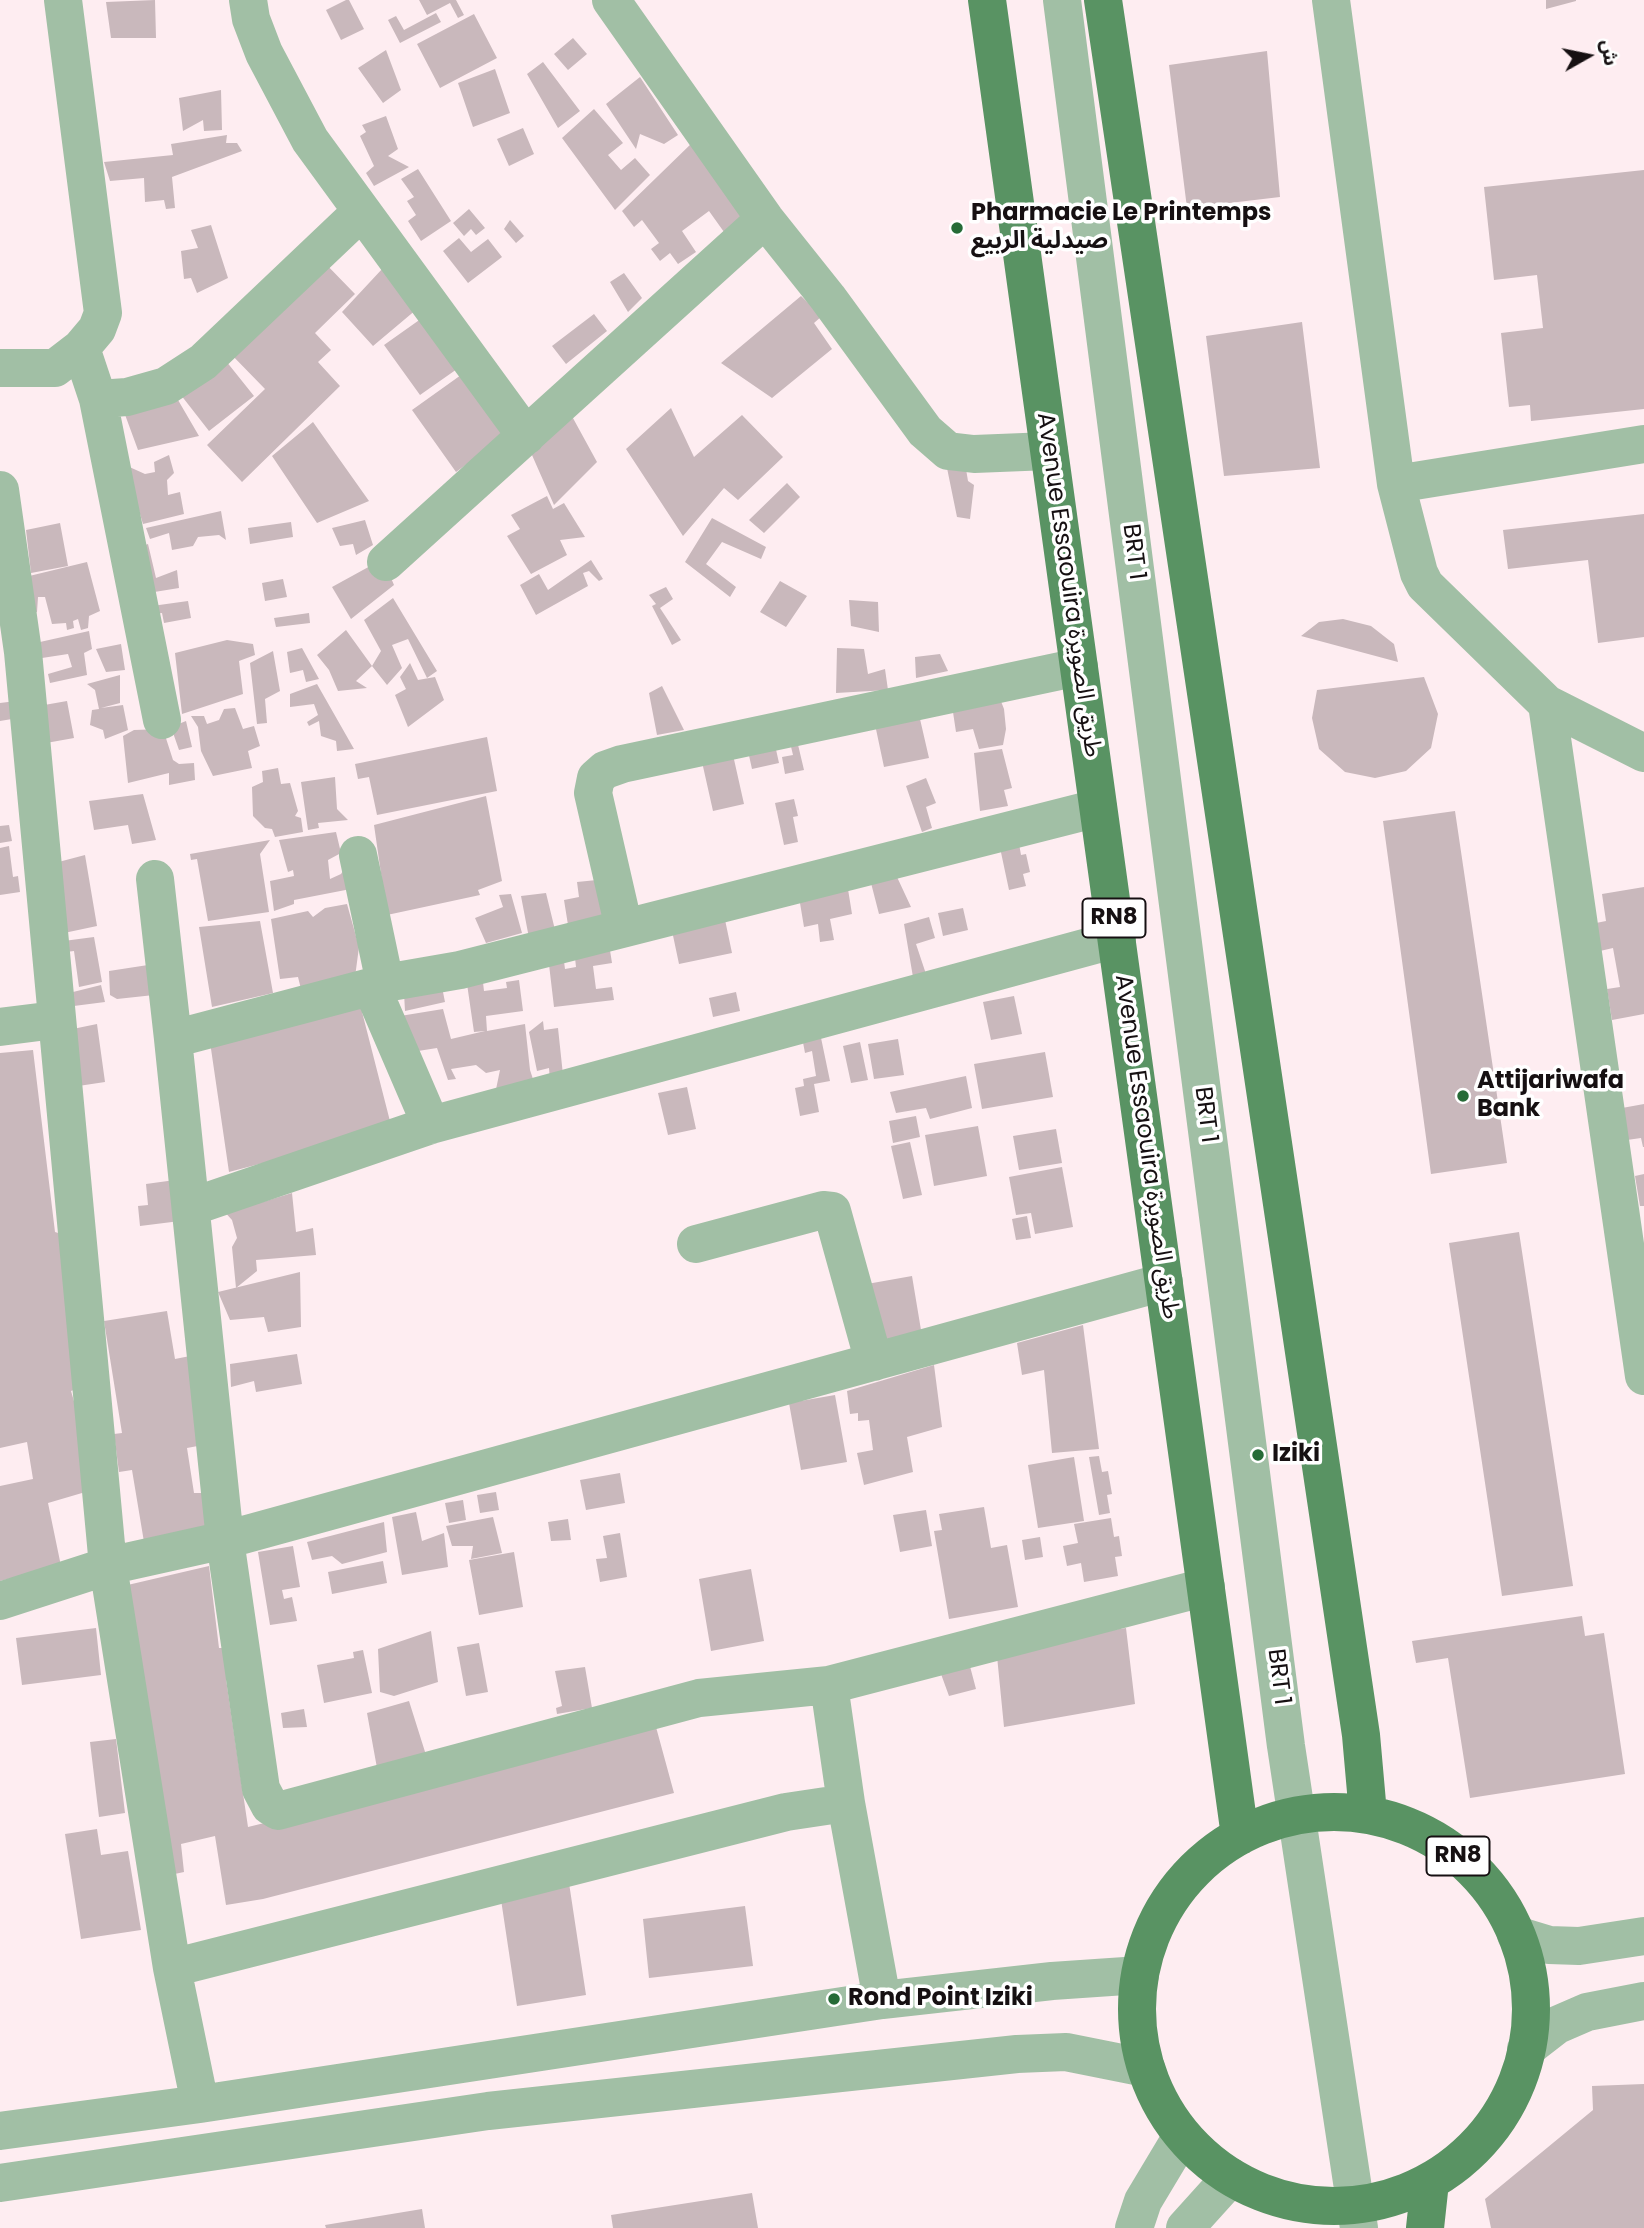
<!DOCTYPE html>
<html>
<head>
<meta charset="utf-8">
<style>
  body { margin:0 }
  #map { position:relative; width:1644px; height:2228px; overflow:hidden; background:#feedf1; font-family:Poppins,"Noto Sans Arabic",sans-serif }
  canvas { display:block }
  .north { position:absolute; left:1553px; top:21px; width:70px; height:70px; -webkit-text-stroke:5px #fff; paint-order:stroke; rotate:81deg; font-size:19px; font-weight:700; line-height:28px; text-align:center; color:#161012 }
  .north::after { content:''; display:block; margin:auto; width:24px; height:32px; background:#161012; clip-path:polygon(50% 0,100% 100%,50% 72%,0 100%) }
</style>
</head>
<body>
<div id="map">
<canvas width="1644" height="2228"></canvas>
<div class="north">ش</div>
</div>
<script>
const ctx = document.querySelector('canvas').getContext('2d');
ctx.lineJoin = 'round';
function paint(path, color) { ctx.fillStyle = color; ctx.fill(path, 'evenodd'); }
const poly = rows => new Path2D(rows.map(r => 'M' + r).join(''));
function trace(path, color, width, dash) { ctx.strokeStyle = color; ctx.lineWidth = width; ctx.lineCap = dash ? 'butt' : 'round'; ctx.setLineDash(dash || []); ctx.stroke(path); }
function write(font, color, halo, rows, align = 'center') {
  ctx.font = font + ' Poppins,"Noto Sans Arabic",sans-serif'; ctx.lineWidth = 7; ctx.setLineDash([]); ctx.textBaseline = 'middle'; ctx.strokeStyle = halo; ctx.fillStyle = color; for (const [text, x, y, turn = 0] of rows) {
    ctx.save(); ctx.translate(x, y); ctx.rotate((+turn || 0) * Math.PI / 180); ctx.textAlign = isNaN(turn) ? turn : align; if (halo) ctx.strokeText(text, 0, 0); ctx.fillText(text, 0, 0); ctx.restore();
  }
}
paint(poly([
  [155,0,156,38,111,38,106,2],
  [346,0,349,0,364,29,341,40,326,10],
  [419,0,456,0,464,15,458,18,450,3,427,15],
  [1546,0,1576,0,1576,1,1546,9],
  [436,13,441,22,400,43,388,20,396,16,404,30],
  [474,14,497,58,440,88,417,44],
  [573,38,587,54,568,70,554,54],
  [386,50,401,90,383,103,358,68],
  [1267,51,1280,197,1187,208,1169,65],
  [543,62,580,111,558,128,527,74],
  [495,69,510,113,473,127,458,83],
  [640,77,678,135,664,144,640,134,636,149,606,104],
  [221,90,222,130,204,131,203,120,183,131,179,98],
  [594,109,623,143,608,155,621,170,635,158,650,175,615,210,562,138],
  [386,116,398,149,388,156,409,167,374,186,366,173,374,166,360,136,366,132,362,125],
  [523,128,534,154,509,166,497,139],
  [227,135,226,143,237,143,242,151,172,177,175,208,166,209,164,200,145,202,144,178,110,181,104,162,173,155,171,144],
  [694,141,747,215,724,232,709,211,682,231,696,252,678,264,670,253,660,261,651,249,659,243,642,220,634,227,622,211],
  [418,169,451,221,421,241,408,221,416,215,407,201,414,197,401,179],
  [1644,170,1644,409,1531,421,1530,405,1509,407,1501,333,1543,328,1537,275,1494,280,1484,187],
  [469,209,485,228,476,235,471,229,464,236,453,223],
  [510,220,524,236,516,243,504,229],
  [211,225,228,278,197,293,191,278,184,279,181,251,198,248,191,230],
  [459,238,471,252,488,239,502,257,468,283,443,251],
  [321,259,355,294,315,333,331,350,318,362,340,386,242,482,207,445,265,389,227,350],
  [383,268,417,309,373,346,342,312],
  [624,273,642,298,628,312,610,282],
  [801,296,822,316,814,323,832,349,772,398,721,363],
  [432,311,467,362,420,395,384,345],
  [594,314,607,331,566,364,552,346],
  [1302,322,1320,468,1224,476,1206,336],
  [222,356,254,396,209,431,177,390],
  [468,370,512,431,456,472,412,410],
  [171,388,199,436,138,450,120,401],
  [671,408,694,457,742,415,783,457,738,500,724,488,683,536,626,449],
  [568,409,597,462,554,505,528,446],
  [313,422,369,501,317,523,272,456],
  [169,455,174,473,167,480,168,495,180,492,184,514,143,524,125,465,145,474,155,472,154,462],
  [965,463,968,481,974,485,970,519,957,517,947,468],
  [787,483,800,497,764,533,749,520],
  [547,496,553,509,564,503,585,537,560,540,567,555,531,574,507,536,520,529,511,515],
  [221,511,226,540,219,535,198,537,193,546,172,550,169,533,150,539,146,528],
  [1644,514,1644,637,1598,643,1588,560,1508,569,1503,530],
  [712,518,766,547,761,559,722,542,706,564,736,587,730,597,685,562],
  [365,520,373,545,356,555,353,544,340,546,332,528],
  [291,522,293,537,250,544,248,528],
  [60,523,68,566,31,573,26,530],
  [148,544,156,578,177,570,179,588,142,594,137,548],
  [383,559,394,585,351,619,332,587],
  [591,560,603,579,599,581,589,571,583,573,588,586,536,615,520,585,539,574,548,590],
  [87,562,100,611,89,616,88,628,81,630,78,619,73,621,74,628,67,630,66,623,52,624,45,597,38,597,37,612,26,615,21,578],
  [283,579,287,597,265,601,262,583],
  [780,581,807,596,786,627,760,612],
  [666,587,673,599,660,608,681,640,672,645,652,606,656,604,649,595],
  [393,598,437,671,427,678,408,639,392,645,402,668,387,685,372,666,381,651,364,620],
  [849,600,878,602,879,632,851,626],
  [188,601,191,618,164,623,162,613,154,614,152,606],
  [309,613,310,623,276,627,274,618],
  [1343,619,1371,626,1394,644,1398,662,1301,636,1319,622],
  [346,630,372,666,356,681,367,688,338,691,329,670,317,655],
  [89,631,92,649,84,653,87,675,50,683,48,674,72,667,68,654,42,658,40,642],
  [227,640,253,644,255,655,239,661,243,694,182,714,175,653],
  [121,644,125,670,106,672,96,649],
  [302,648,319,679,306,682,303,670,290,673,287,652],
  [837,648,864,649,868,674,885,669,888,690,836,693],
  [273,651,280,691,265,699,267,723,257,724,250,663],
  [940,654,948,671,916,678,915,657],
  [410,663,418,680,435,677,444,700,408,727,395,695,406,689,400,677],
  [120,675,120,703,101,708,123,705,128,730,105,739,103,730,90,725,92,710,99,709,95,690,87,684],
  [1424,677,1438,714,1431,748,1406,771,1375,778,1345,772,1319,749,1312,718,1317,690],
  [317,684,354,749,337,751,336,741,321,736,319,721,309,726,307,722,318,715,314,704,290,707,290,694],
  [662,686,684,730,657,735,649,693],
  [995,686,1004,709,1006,729,1003,745,979,749,973,729,956,732,951,699],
  [16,701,18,718,0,721,0,703],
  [67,701,74,738,35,745,33,707],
  [917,706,929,758,884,767,873,715],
  [235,708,243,729,254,726,260,746,248,751,252,768,213,776,201,751,198,727,191,716,204,716,207,724,219,720,224,709],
  [186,721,192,747,179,750,171,727],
  [163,729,173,760,179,764,194,763,195,780,169,785,169,773,128,783,123,736,134,730],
  [795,732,804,770,785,774,782,757,793,755,788,734],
  [773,736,779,763,752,769,746,742],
  [487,737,497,791,377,815,369,777,358,779,355,764],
  [731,746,744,804,713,811,700,753],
  [1002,749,1012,788,1004,790,1008,806,980,811,974,753],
  [278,768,281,784,290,783,298,811,295,816,301,818,303,832,275,837,272,829,265,828,253,816,252,787,263,782,262,771],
  [335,777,337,809,348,820,318,823,319,828,308,830,301,782],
  [926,778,936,803,926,807,932,828,922,832,906,786],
  [143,794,156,840,132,844,128,825,94,830,89,801],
  [486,796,502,881,478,890,480,895,387,915,374,825],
  [794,799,798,816,793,817,798,842,784,845,775,803],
  [1455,811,1507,1163,1431,1174,1383,821],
  [9,825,12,841,0,843,0,826],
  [336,832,341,853,328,860,330,879,341,874,344,869,361,887,294,900,294,904,274,911,270,881,294,876,293,870,288,872,279,840],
  [1018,838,1021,855,1026,854,1030,872,1023,874,1026,886,1009,890,999,843],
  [270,840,260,854,269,912,208,921,197,859,191,860,190,854],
  [9,846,13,877,18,876,20,892,0,895,0,848],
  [85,855,97,926,64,933,51,864],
  [897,877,911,907,879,914,871,883],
  [597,880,603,920,568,925,564,900,579,897,577,882],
  [847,883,852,914,830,919,834,940,820,942,818,924,804,927,798,891],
  [1644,887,1644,1014,1612,1020,1607,989,1620,987,1613,948,1600,951,1596,923,1606,921,1602,894],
  [546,893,556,934,529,938,521,896],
  [511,894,522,933,486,943,475,918,503,907,499,895],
  [347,904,359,947,355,977,301,989,298,977,280,979,271,919,308,911,313,917,325,908],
  [963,908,968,930,943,936,938,913],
  [724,915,732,953,679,964,671,926],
  [929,917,935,938,916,944,928,980,914,983,904,924],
  [260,921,273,993,212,1007,199,927],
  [94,937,102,982,79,987,74,951,58,953,56,942],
  [609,944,612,963,593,966,596,989,612,987,614,1000,554,1007,548,956,563,954,565,969,576,967,574,948],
  [148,965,154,995,117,999,110,995,109,971],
  [482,974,484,991,507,988,506,982,519,980,523,1011,486,1016,487,1031,525,1024,530,1070,535,1085,494,1099,500,1070,486,1073,476,1065,451,1069,456,1079,448,1080,437,1048,418,1051,394,1017,443,1009,451,1039,485,1031,474,1032,466,977],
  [101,985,105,1002,66,1007,65,994],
  [442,987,445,1002,405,1011,404,993],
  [736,992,740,1011,713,1017,709,998],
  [1014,996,1022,1034,991,1040,983,1002],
  [360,1004,392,1129,229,1172,210,1042],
  [543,1021,544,1030,558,1028,563,1075,550,1081,549,1068,537,1071,529,1032],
  [97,1024,105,1082,65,1088,63,1031],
  [820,1033,830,1081,814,1084,819,1112,800,1116,795,1088,804,1086,803,1079,816,1076,812,1051,805,1053,802,1037],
  [898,1039,904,1075,874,1079,868,1044],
  [860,1042,868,1080,851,1083,843,1046],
  [33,1050,55,1232,68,1236,89,1384,71,1391,99,1488,48,1503,61,1566,0,1581,0,1486,33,1479,27,1442,0,1448,0,1053],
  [1045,1052,1053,1097,982,1109,974,1064],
  [966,1076,972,1108,930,1119,926,1108,896,1113,890,1092],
  [687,1087,696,1129,668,1135,658,1093],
  [1644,1104,1644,1147,1643,1147,1641,1138,1627,1140,1622,1108],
  [916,1116,920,1137,893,1143,889,1121],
  [978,1126,987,1176,934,1186,925,1135],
  [1056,1129,1062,1163,1019,1170,1013,1136],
  [910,1142,922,1195,903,1199,891,1146],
  [1062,1167,1073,1227,1035,1234,1031,1213,1016,1215,1009,1177],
  [1644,1174,1644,1206,1640,1206,1635,1176],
  [175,1180,180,1221,140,1226,138,1206,148,1205,146,1184],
  [292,1193,296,1232,313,1228,316,1255,256,1260,257,1271,236,1288,232,1247,237,1238,232,1220,222,1209,243,1208],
  [1027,1216,1031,1238,1016,1240,1012,1219],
  [1519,1232,1573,1586,1502,1596,1449,1243],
  [300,1272,301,1327,268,1332,264,1317,230,1320,218,1292],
  [912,1276,922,1336,877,1344,867,1284],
  [167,1311,175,1359,190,1356,203,1445,187,1448,194,1493,202,1493,208,1532,144,1542,132,1470,119,1472,114,1434,122,1433,104,1321],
  [1083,1325,1099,1449,1052,1453,1044,1370,1022,1375,1017,1343],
  [297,1354,302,1384,256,1392,254,1381,231,1387,230,1364],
  [934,1365,942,1427,907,1437,913,1472,864,1485,857,1453,873,1450,869,1420,858,1421,858,1413,850,1414,847,1391],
  [835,1395,847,1462,801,1470,789,1403],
  [1099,1456,1102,1472,1108,1471,1112,1494,1107,1495,1110,1513,1099,1515,1089,1457],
  [1074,1457,1084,1521,1038,1528,1028,1465],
  [620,1473,625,1503,586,1510,580,1480],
  [496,1492,499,1510,480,1513,477,1495],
  [463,1500,466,1520,449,1523,445,1503],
  [984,1507,991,1548,1007,1545,1018,1607,949,1619,934,1531,942,1530,939,1514],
  [926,1510,932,1546,900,1552,893,1515],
  [416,1512,422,1541,444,1533,448,1567,402,1575,392,1517],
  [493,1517,502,1553,471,1559,473,1546,452,1546,446,1526],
  [1111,1518,1114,1537,1119,1536,1122,1556,1115,1557,1118,1576,1084,1582,1081,1563,1067,1566,1063,1546,1078,1543,1074,1524],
  [568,1519,571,1540,551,1541,548,1522],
  [384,1522,387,1552,342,1564,332,1556,312,1560,307,1542],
  [620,1533,627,1577,600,1582,596,1559,607,1558,603,1536],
  [1040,1537,1043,1557,1025,1560,1022,1540],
  [293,1546,300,1587,282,1590,284,1599,292,1597,297,1621,270,1625,258,1552],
  [514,1552,523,1607,479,1615,469,1560],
  [383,1561,387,1583,332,1594,328,1572],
  [209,1566,219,1648,231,1648,226,1679,248,1827,656,1727,674,1793,263,1899,226,1905,215,1836,181,1844,184,1872,170,1875,119,1587],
  [751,1569,764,1641,711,1651,699,1579],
  [1582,1616,1585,1636,1604,1633,1625,1774,1470,1798,1448,1658,1416,1663,1412,1641],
  [96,1628,101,1675,22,1685,16,1638],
  [1126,1628,1135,1704,1004,1727,996,1646],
  [431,1631,438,1682,394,1696,380,1692,378,1649],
  [479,1643,488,1692,466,1696,457,1647],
  [363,1650,372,1693,324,1703,317,1665,354,1658,353,1652],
  [967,1655,976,1689,949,1696,937,1663],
  [585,1667,592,1708,557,1714,556,1708,562,1706,555,1671],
  [409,1701,426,1755,377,1768,367,1713],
  [304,1709,307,1727,283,1728,281,1713],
  [116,1739,125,1813,99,1817,90,1742],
  [97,1829,101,1855,128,1851,141,1930,81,1939,65,1834],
  [569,1883,586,1995,517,2006,500,1893],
  [745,1906,753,1966,649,1978,643,1919],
  [1644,2084,1644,2228,1491,2228,1485,2199,1593,2110,1592,2086],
  [752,2193,758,2228,613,2228,611,2215],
  [422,2209,425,2228,326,2228,325,2225]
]), '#c9b8bc');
trace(poly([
  [248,0,251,19,264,53,310,140,526,436],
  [611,0,765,219,828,298,925,431,948,451,974,454,1049,451],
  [1062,0,1286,1746,1359,2228],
  [1331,0,1396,484,1419,573,1425,585,1547,704,1644,753],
  [81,348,98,399,127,397,166,386,203,362,362,211],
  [0,368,55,368,81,348,97,329,103,313,63,0],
  [98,399,162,720],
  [1396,484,1644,444],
  [0,490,23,652,108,1566,172,1968,200,2104],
  [386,562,765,219],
  [1547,704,1644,1376],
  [1098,808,460,970,385,983,173,1039,225,1540,261,1789,270,1806,278,1811,699,1698,829,1685,1206,1587],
  [358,855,385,983],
  [155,879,173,1039],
  [624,928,593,793,596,778,605,770,622,764,1079,667],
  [372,988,431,1125],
  [0,1027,55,1020],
  [191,1207,431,1125,1117,939],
  [696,1244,823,1210,832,1211,874,1362],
  [0,1601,108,1566,225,1540,1164,1282],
  [829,1685,846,1803],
  [1516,1935,1549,1945,1579,1946,1644,1936],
  [172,1968,786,1812,846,1803,882,2000],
  [1526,2049,1557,2025,1587,2012,1644,2001],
  [0,2131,200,2104,882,2000,1052,1981,1140,1975],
  [0,2183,488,2111,1017,2054,1066,2052,1146,2068],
  [1134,2228,1143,2201,1182,2136],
  [1185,2228,1231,2177]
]), '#a1bfa5', 38);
trace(poly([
  [987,0,1240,1836],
  [1103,0,1361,1735,1368,1814],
  '1137 2009a197 197 0 1 1 394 0a197 197 0 1 1-394 0Z',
  [1425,2228,1430,2182]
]), '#599363', 38);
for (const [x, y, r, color] of [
  [957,228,7,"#266b37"],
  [1463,1096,7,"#266b37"],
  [1258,1455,7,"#266b37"],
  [834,1999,7,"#266b37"]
]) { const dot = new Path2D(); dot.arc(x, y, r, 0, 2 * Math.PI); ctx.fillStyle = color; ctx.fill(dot); trace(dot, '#fff', 2.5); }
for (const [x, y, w] of [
  [1114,918,63],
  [1458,1856,63]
]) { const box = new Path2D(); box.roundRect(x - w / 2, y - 19.5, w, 39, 5); ctx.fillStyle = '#fff'; ctx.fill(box); trace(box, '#161012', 2); }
write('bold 23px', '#161012', null, [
  ["RN8",1114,918],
  ["RN8",1458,1856]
]);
write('bold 24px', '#161012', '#fff', [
  ["Pharmacie Le Printemps",971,214],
  ["صيدلية الربيع",971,242],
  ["Attijariwafa",1477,1082],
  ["Bank",1477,1110],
  ["Iziki",1272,1455],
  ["Rond Point Iziki",848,1999]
], 'left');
write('24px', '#161012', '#fff', [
  ["BRT 1",1133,552,83],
  ["Avenue Essaouira طريق الصويرة",1068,585,82],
  ["BRT 1",1205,1115,83],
  ["Avenue Essaouira طريق الصويرة",1146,1147,82],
  ["BRT 1",1278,1677,83]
]);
</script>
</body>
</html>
